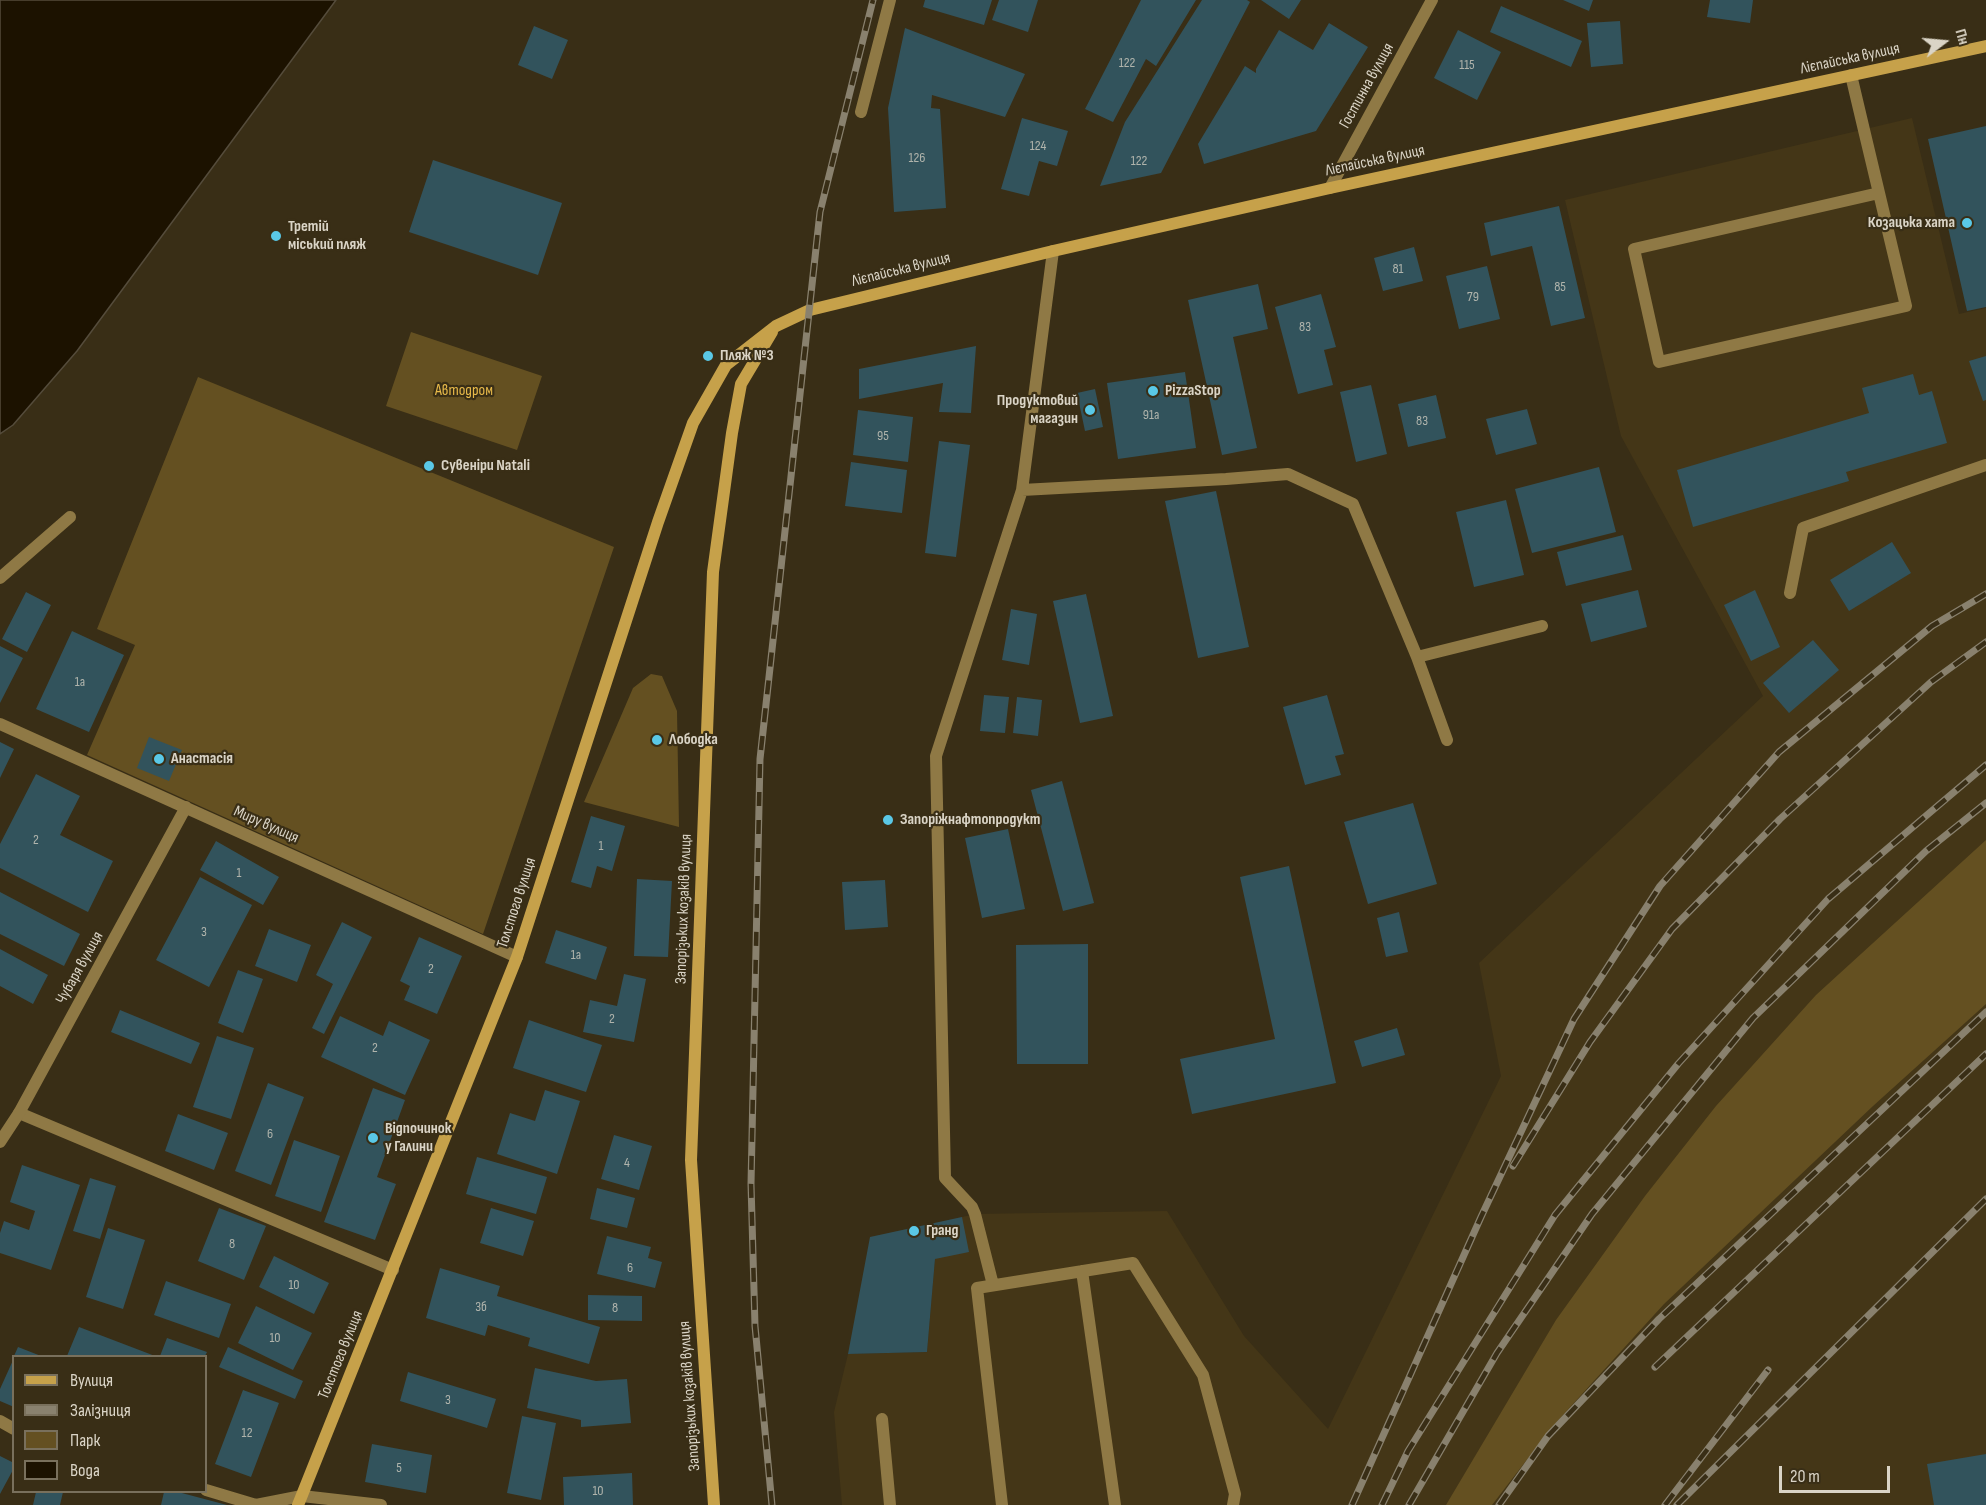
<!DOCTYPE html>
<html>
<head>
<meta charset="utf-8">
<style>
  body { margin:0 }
  #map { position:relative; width:1986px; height:1505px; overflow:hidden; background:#392e16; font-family:"Sofia Sans Condensed",sans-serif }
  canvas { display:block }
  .legend { position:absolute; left:12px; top:1355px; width:195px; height:138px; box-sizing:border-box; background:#392e16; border:2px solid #79705c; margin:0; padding:8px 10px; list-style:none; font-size:18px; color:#dad4c6 }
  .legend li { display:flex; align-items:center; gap:12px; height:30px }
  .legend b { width:30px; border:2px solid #79705c }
  .north { position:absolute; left:1914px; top:12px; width:60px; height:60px; -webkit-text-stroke:4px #392e16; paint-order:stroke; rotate:74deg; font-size:16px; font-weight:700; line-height:24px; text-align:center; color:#dad4c6 }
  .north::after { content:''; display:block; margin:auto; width:21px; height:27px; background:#dad4c6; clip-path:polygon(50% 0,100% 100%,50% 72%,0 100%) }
  .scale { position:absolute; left:1779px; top:1466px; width:111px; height:27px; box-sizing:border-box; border:3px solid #dad4c6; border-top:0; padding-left:8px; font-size:18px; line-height:21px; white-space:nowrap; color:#dad4c6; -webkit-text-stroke:4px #392e16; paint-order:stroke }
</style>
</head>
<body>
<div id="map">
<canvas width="1986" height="1505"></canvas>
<ul class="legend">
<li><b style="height:8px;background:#c6a14a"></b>Вулиця</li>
<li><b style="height:8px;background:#89816e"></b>Залізниця</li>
<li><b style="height:16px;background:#645021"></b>Парк</li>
<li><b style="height:16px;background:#1c1200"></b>Вода</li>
</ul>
<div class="north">Пн</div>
<div class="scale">20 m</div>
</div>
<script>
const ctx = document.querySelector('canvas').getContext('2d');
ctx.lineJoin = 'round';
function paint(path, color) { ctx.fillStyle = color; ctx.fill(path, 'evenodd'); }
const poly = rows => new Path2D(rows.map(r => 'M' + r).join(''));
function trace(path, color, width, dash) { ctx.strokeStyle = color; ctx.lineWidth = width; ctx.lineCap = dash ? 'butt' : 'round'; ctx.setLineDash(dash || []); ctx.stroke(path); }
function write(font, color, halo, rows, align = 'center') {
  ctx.font = font + ' "Sofia Sans Condensed",sans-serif'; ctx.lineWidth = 4.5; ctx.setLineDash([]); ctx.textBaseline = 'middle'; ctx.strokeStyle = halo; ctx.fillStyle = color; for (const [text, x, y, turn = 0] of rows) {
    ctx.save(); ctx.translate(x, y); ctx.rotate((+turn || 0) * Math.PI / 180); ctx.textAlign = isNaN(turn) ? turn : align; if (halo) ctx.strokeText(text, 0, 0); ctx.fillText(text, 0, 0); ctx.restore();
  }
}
paint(poly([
  [1912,118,1959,314,1986,308,1986,1505,842,1505,834,1412,848,1354,927,1352,935,1259,962,1217,975,1214,1167,1211,1244,1336,1328,1429,1501,1076,1479,963,1763,696,1621,436,1565,200]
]), '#443617');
paint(poly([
  [411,332,542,376,517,450,386,406],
  [198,377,614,547,483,934,87,755,135,645,97,629],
  [651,674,662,676,677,711,679,827,584,802,633,688],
  [1986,840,1986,1004,1873,1106,1664,1304,1552,1427,1492,1505,1446,1505,1556,1320,1645,1196,1716,1106,1816,995]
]), '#645021');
const water = poly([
  [0,0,336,0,77,351,13,425,0,434,0,0]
]);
paint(water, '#1c1200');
trace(water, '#554c3b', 1.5);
paint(poly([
  [925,0,992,0,984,25,923,7],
  [999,0,1038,0,1028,32,992,20],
  [1141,0,1196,0,1156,66,1146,59,1113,122,1085,109],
  [1202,0,1247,0,1250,2,1161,173,1100,186,1125,122],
  [1261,0,1301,0,1289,19],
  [1563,0,1593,0,1589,11],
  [1710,0,1753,0,1750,23,1707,17],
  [1501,6,1582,41,1571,67,1490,32],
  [1620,21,1623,64,1591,67,1587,23],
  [1329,23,1368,47,1316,131,1204,164,1198,144,1245,66,1256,73,1256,69,1279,30,1313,50],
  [534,26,568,40,552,79,518,65],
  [905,28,1025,74,1005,117,932,95,931,108,940,109,946,208,894,212,888,108],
  [1458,30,1501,52,1477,100,1434,78],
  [1022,118,1068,131,1057,166,1039,161,1029,196,1001,189],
  [1986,126,1986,307,1967,311,1928,139],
  [433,160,562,203,538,275,409,232],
  [1559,206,1585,318,1551,326,1532,246,1491,256,1484,223],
  [1414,247,1423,281,1383,291,1374,258],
  [1487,266,1500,319,1459,329,1446,276],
  [1258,284,1268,329,1233,337,1257,448,1222,455,1188,300],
  [1321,294,1336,347,1324,350,1333,385,1298,394,1275,307],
  [976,346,971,413,939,412,943,383,859,399,859,369],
  [1986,356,1986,400,1983,401,1969,361],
  [1185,372,1196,448,1118,459,1107,383],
  [1913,374,1919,395,1932,391,1947,443,1846,472,1849,481,1693,527,1677,470,1869,413,1862,388],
  [1371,385,1387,454,1356,462,1340,392],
  [1095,389,1103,427,1085,431,1077,393],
  [1436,395,1446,438,1408,447,1398,404],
  [1527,409,1537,444,1496,455,1486,419],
  [858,410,913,417,908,462,853,455],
  [939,441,970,445,956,557,925,553],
  [851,462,907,470,902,513,845,506],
  [1599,467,1616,532,1532,553,1515,489],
  [1216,491,1249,647,1198,658,1165,501],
  [1506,500,1524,575,1474,587,1456,512],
  [1623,535,1632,570,1566,586,1557,552],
  [1892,542,1911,573,1849,611,1830,580],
  [1638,590,1647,627,1591,642,1581,604],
  [1755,590,1780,647,1751,661,1724,605],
  [26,592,51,605,27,652,2,639],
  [1086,594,1113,716,1080,723,1053,601],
  [1011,609,1037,614,1029,665,1002,660],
  [72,631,124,655,89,732,36,709],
  [1813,640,1839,670,1789,713,1763,683],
  [0,646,23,658,0,703],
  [984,695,1009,697,1005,733,980,731],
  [1327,695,1344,754,1335,756,1341,775,1305,785,1283,707],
  [1017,697,1042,700,1038,736,1013,733],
  [149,737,182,750,169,781,137,768],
  [0,742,14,749,0,778],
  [36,774,80,796,60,835,113,861,88,912,0,868,0,844],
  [1062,781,1094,903,1063,911,1031,790],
  [1413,803,1437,884,1368,904,1344,822],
  [591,816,625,826,612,871,597,866,591,888,571,882],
  [1008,829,1025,909,982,918,965,838],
  [216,841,279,877,263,905,200,870],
  [1289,866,1336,1083,1192,1114,1180,1059,1275,1039,1240,877],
  [200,877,252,905,209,987,156,960],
  [637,879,672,881,668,957,634,956],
  [885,880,888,927,845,930,842,882],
  [0,892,80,934,64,966,0,934],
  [1399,912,1408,952,1386,957,1377,918],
  [342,922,372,937,324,1034,312,1028,333,984,316,975],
  [269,929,311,945,297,982,255,966],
  [556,930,607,947,596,980,545,963],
  [419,937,462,956,437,1014,404,1000,410,986,400,981],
  [1088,944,1088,1064,1017,1064,1016,945],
  [0,949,48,975,33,1004,0,986],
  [238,970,263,979,243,1033,218,1023],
  [624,974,646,979,634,1042,583,1032,590,1000,617,1006],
  [120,1010,200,1043,191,1064,111,1032],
  [340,1016,383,1036,389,1021,430,1040,405,1095,321,1057],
  [529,1020,602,1045,586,1092,513,1068],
  [1397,1028,1405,1055,1362,1067,1354,1041],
  [217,1036,254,1048,231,1119,193,1107],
  [268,1083,304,1097,271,1185,235,1171],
  [373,1088,405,1100,377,1177,396,1184,375,1240,324,1222],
  [545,1090,580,1101,557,1174,497,1154,510,1113,535,1121],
  [178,1114,228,1133,214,1170,165,1151],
  [614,1135,652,1146,639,1190,601,1179],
  [294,1140,340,1156,321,1212,275,1196],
  [477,1157,547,1177,536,1214,466,1194],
  [22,1165,80,1185,51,1270,0,1253,0,1233,4,1221,29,1230,35,1211,10,1202],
  [90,1178,116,1186,100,1239,73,1231],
  [597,1188,635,1198,627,1228,590,1219],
  [219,1208,266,1226,244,1280,198,1261],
  [491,1208,534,1221,523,1256,480,1243],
  [962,1217,969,1252,935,1259,927,1352,848,1354,870,1237],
  [108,1228,145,1240,123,1309,86,1297],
  [607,1236,651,1247,648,1258,662,1262,655,1288,597,1274],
  [274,1256,329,1283,314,1314,259,1287],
  [440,1268,500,1286,497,1296,600,1327,589,1364,528,1346,530,1338,488,1325,485,1336,426,1318],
  [166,1281,231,1304,219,1338,154,1315],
  [588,1295,642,1296,642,1321,588,1320],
  [256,1306,312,1333,293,1370,238,1343],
  [79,1327,155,1356,67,1356],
  [167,1338,207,1352,205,1356,160,1356],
  [18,1347,41,1356,14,1356],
  [228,1347,303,1381,295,1399,219,1367],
  [14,1358,14,1407,0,1401,0,1389],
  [535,1368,596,1381,627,1379,631,1423,581,1427,581,1420,527,1408],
  [408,1372,496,1399,487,1428,400,1401],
  [243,1390,279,1403,251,1477,215,1464],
  [522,1416,556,1423,541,1500,507,1493],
  [372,1444,432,1455,426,1493,365,1482],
  [1986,1454,1986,1505,1934,1505,1927,1464],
  [0,1456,14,1463,14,1468,0,1494],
  [632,1473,633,1505,564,1505,563,1477],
  [36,1492,63,1492,60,1505,33,1505],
  [164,1492,178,1492,227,1505,161,1505]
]), '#32535c');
trace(poly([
  [1851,75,1864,130,1879,193,1906,306,1659,362,1634,249,1879,193],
  [1022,490,1226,479,1288,474,1353,504,1417,657,1542,626],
  [1790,593,1803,528,1986,465],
  [1417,657,1447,740],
  [19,1113,393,1270],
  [1082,1271,1115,1505],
  [993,1285,975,1214,972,1207,945,1178,936,756,1022,490,1053,251],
  [882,1419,890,1505],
  [1002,1505,977,1288,1133,1263,1203,1375,1235,1494,1233,1505]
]), '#8f7945', 12);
trace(poly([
  [861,112,890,0],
  [1330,188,1432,0],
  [0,578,70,517],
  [0,724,517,957],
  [0,1142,19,1113,186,807],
  [0,1421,14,1429],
  [206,1490,256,1505,302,1496,381,1505]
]), '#8f7945', 12);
trace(poly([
  [298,1505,517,957,658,522,693,423,726,365,776,326,810,310,1053,251,1330,188,1986,46],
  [714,1505,691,1160,713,572,732,433,741,384,772,332]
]), '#c6a14a', 12);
const rail = poly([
  [1513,1166,1590,1042,1672,929,1780,819,1931,682,1986,642],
  [1655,1367,1986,1054],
  [772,1505,755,1326,751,1184,760,759,820,212,873,0],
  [1352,1505,1481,1217,1574,1019,1660,886,1779,752,1932,626,1986,594],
  [1382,1505,1408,1451,1555,1215,1678,1064,1828,899,1986,765],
  [1409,1505,1497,1353,1592,1214,1753,1018,1926,851,1986,803],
  [1499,1505,1548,1436,1659,1319,1986,1012],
  [1665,1505,1768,1370],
  [1677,1505,1986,1199]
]);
trace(rail, '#89816e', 7);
trace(rail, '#392e16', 4.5, [14]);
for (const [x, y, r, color] of [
  [1967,223,6,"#5ac8e6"],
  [276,236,6,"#5ac8e6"],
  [708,356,6,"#5ac8e6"],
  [1153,391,6,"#5ac8e6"],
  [1090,410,6,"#5ac8e6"],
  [429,466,6,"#5ac8e6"],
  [657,740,6,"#5ac8e6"],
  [159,759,6,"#5ac8e6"],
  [888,820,6,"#5ac8e6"],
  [373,1138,6,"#5ac8e6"],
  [914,1231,6,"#5ac8e6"]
]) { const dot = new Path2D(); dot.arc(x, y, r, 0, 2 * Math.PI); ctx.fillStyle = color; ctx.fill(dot); trace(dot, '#392e16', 2); }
write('14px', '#b0b4ac', null, [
  ["122",1127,63],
  ["115",1467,65],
  ["124",1038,146],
  ["126",917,158],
  ["122",1139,161],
  ["81",1398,269],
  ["85",1560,287],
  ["79",1473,297],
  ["83",1305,327],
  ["91а",1151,415],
  ["83",1422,421],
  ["95",883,436],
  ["1а",80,682],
  ["2",36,840],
  ["1",601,846],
  ["1",239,873],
  ["3",204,932],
  ["1а",576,955],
  ["2",431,969],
  ["2",612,1019],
  ["2",375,1048],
  ["6",270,1134],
  ["4",627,1163],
  ["8",232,1244],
  ["6",630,1268],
  ["10",294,1285],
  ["3б",481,1307],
  ["8",615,1308],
  ["10",275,1338],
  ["3",448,1400],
  ["12",247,1433],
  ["5",399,1468],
  ["10",598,1491]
]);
write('16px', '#dad4c6', '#392e16', [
  ["Лієпайська вулиця",1850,59,-12],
  ["Гостинна вулиця",1367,86,-61],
  ["Лієпайська вулиця",1375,161,-12],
  ["Лієпайська вулиця",901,270,-14],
  ["Миру вулиця",266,825,24],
  ["Толстого вулиця",517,903,-72],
  ["Запорізьких козаків вулиця",684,909,-88],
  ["Чубаря вулиця",80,968,-61],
  ["Толстого вулиця",341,1355,-68],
  ["Запорізьких козаків вулиця",690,1396,-94]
]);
write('bold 16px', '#dad4c6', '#392e16', [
  ["Козацька хата",1955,223,"right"],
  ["Третій",288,227],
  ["міський пляж",288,245],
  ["Пляж №3",720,356],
  ["PizzaStop",1165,391],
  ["Продуктовий",1078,401,"right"],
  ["магазин",1078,419,"right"],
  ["Сувеніри Natali",441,466],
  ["Лободка",669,740],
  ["Анастасія",171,759],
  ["Запоріжнафтопродукт",900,820],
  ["Відпочинок",385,1129],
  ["у Галини",385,1147],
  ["Гранд",926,1231]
], 'left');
write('16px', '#e8ba4a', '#392e16', [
  ["Автодром",464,391]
]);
</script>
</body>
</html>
